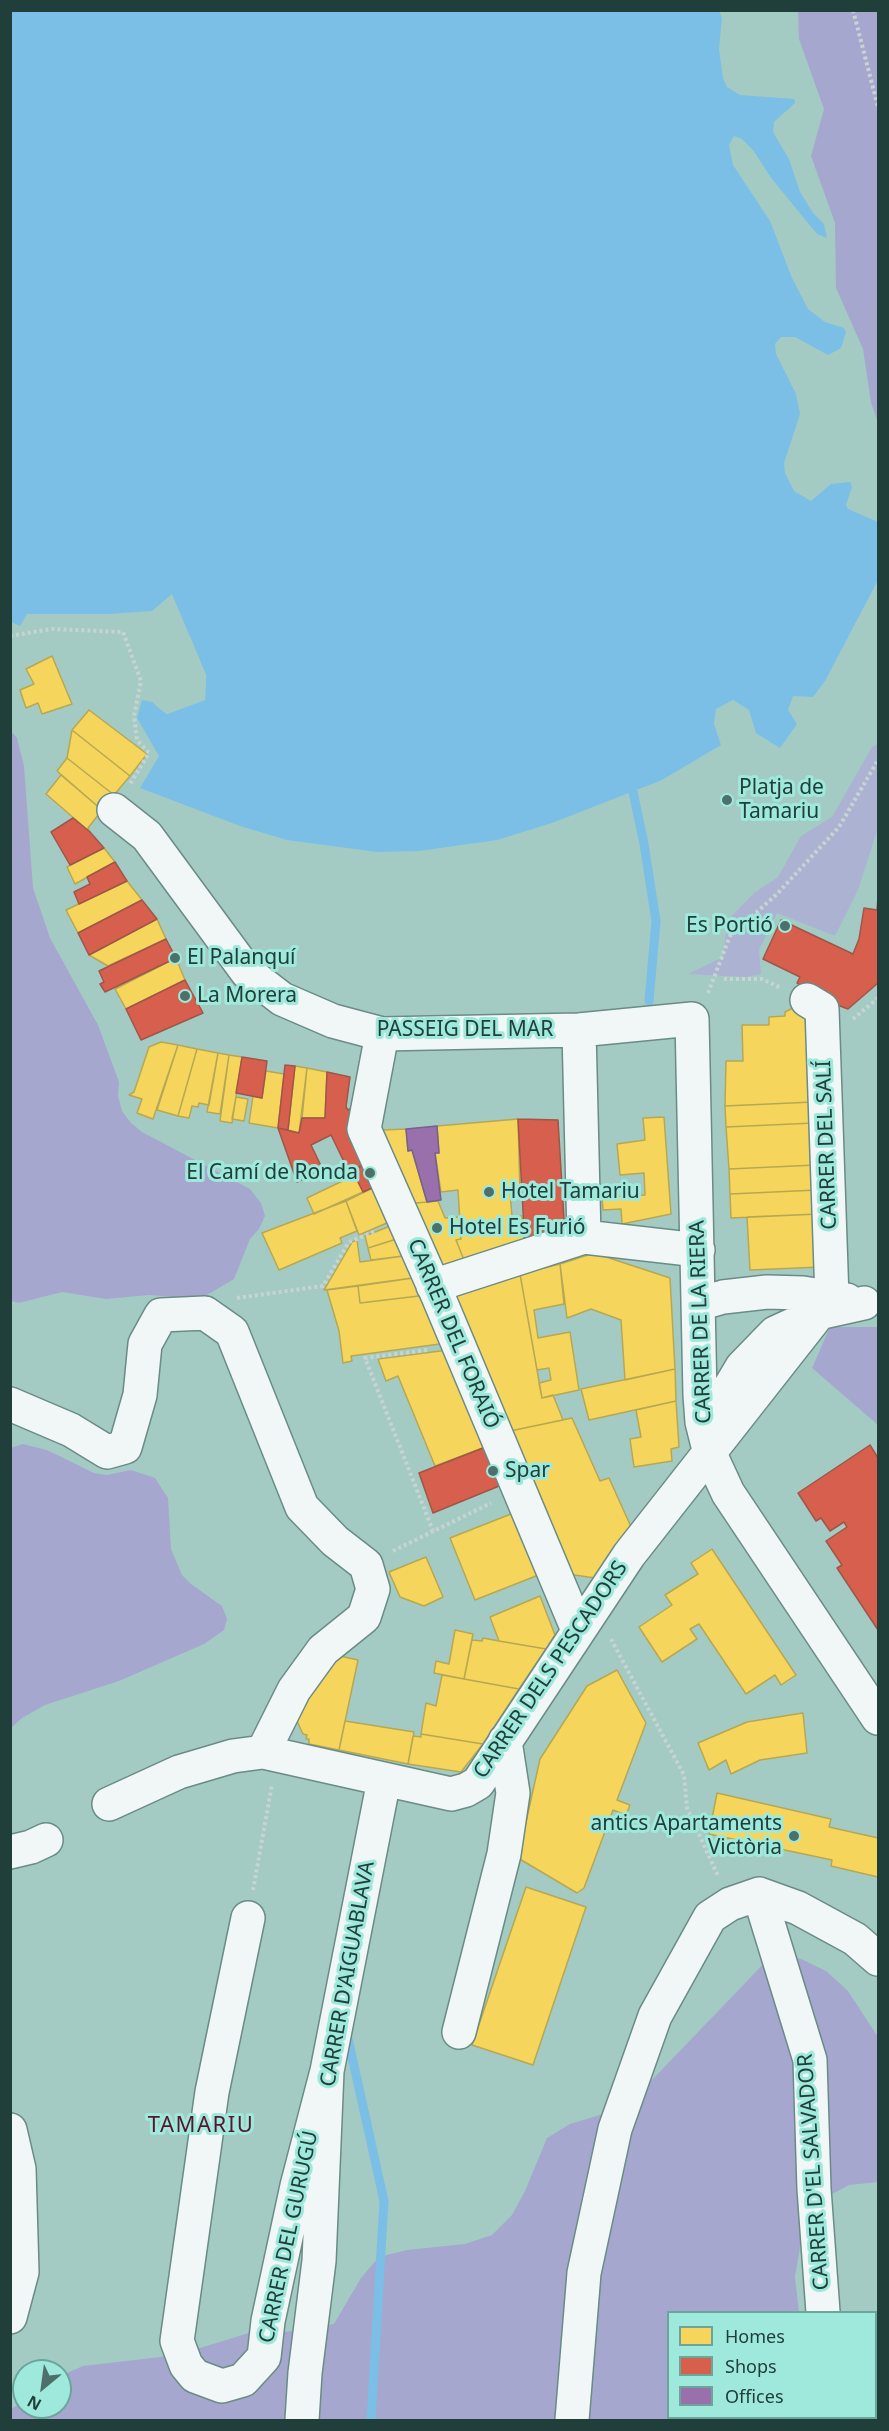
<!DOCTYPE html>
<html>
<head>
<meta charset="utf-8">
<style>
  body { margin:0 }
  #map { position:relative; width:889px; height:2431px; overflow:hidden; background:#a3cbc4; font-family:"Noto Sans",sans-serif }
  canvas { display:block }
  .frame { position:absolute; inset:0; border:12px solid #203f3a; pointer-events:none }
  .legend { position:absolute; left:667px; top:2311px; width:210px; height:108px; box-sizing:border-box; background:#9ee9dc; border:2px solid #6ca59b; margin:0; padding:8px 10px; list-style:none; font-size:18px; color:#203f3a }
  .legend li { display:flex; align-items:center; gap:12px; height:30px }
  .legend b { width:30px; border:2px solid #6ca59b }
  .north { position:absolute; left:12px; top:2359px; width:60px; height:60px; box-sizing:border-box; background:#9ee9dc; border:2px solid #6ca59b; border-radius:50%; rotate:209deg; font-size:16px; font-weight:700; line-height:24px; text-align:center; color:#203f3a }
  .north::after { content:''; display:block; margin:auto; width:21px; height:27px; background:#4e706a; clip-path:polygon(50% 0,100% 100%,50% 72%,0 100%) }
</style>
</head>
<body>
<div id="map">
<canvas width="889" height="2431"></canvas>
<div class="frame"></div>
<ul class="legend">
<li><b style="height:16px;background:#f6d55c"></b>Homes</li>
<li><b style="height:16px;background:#d6604d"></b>Shops</li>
<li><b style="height:16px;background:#9970ab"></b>Offices</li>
</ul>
<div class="north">N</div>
</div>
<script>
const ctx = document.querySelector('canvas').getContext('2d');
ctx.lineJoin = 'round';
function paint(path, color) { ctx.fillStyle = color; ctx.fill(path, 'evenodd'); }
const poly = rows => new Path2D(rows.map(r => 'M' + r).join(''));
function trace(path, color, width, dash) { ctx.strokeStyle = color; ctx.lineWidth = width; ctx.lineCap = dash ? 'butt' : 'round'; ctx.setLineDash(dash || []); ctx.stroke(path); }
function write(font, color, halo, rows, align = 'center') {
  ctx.font = font + ' "Noto Sans",sans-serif'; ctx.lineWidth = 6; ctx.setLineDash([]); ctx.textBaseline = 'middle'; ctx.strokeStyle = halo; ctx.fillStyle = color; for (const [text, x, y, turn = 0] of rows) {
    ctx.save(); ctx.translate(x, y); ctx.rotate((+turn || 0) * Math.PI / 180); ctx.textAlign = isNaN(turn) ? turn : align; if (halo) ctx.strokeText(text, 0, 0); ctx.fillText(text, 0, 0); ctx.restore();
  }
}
paint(poly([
  [878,744,878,828,858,890,835,936,777,913,759,950,761,974,746,977,688,974,723,957,727,921,754,893,778,877,801,836,832,817,872,747]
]), '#acb2d1');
paint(poly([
  [798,11,878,11,878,422,871,403,863,349,836,288,835,223,811,156,824,109,799,39],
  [10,730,17,738,24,766,33,888,50,938,98,1025,119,1082,118,1096,122,1111,131,1123,142,1132,250,1189,261,1203,265,1216,259,1229,250,1239,234,1279,207,1295,193,1298,149,1295,106,1299,62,1292,19,1303,11,1301],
  [830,1327,878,1327,878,1425,812,1368],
  [23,1444,47,1450,94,1473,107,1475,131,1470,155,1478,168,1498,171,1549,182,1575,191,1584,222,1606,227,1619,224,1630,204,1644,119,1681,45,1705,22,1718,11,1728,10,1448],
  [772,1955,801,1959,826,1971,848,1991,878,2037,878,2182,849,2185,823,2199,804,2223,795,2277,799,2312,668,2312,668,2418,811,2418,811,2420,11,2420,10,2409,24,2402,24,2407,60,2407,60,2376,83,2366,177,2355,249,2333,278,2333,334,2324,361,2278,379,2257,407,2250,465,2244,492,2235,512,2215,525,2191,547,2138,570,2124,626,2107]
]), '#a6a7ce');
paint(poly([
  [719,10,722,18,719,49,723,78,727,87,740,95,794,99,795,103,774,122,773,132,789,159,800,192,813,213,824,224,827,238,817,234,772,179,753,150,742,139,734,136,729,145,733,165,770,221,792,278,808,309,825,322,844,328,846,332,841,348,828,355,795,337,781,337,775,344,776,354,796,394,800,414,784,463,785,473,794,491,811,501,831,484,850,482,852,487,846,505,848,509,878,522,878,580,825,681,813,697,793,696,788,710,797,724,780,748,756,733,749,710,733,700,716,709,714,724,721,745,662,780,552,823,497,840,419,851,377,852,287,840,240,826,140,788,159,756,137,718,142,700,152,702,167,714,205,700,206,675,172,594,152,611,108,614,27,614,20,626,11,622,10,11]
]), '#7bbfe6');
paint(poly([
  [190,636,206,675,205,700,167,714,156,706,160,705,168,710,202,698,203,676,187,638]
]), '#a3cbc4');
const homes = poly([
  [52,656,72,704,42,714,38,703,26,708,20,690,34,684,26,669,52,656],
  [89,710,147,754,130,776,72,730,89,710],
  [72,730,130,776,114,795,67,758,72,730],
  [67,758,114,795,102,810,57,771,67,758],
  [61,775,102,810,88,828,90,832,46,794,61,775],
  [104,848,115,862,75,884,67,867,104,848],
  [127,881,142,900,78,933,66,910,127,881],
  [157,919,166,939,108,966,89,955,157,919],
  [176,958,185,980,126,1009,115,989,176,958],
  [797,1006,812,1013,813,1102,725,1106,726,1061,743,1061,742,1025,769,1025,769,1017,785,1016,785,1012,797,1006],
  [161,1042,178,1045,153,1119,137,1113,142,1099,129,1095,134,1092,149,1047,161,1042],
  [178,1045,197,1049,178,1116,157,1110,178,1045],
  [197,1049,218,1053,209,1105,199,1103,198,1107,192,1106,189,1118,178,1116,197,1049],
  [218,1053,229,1055,220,1114,207,1112,218,1053],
  [229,1055,242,1057,232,1123,220,1121,229,1055],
  [295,1066,307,1068,299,1133,288,1130,295,1066],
  [307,1068,327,1072,325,1118,302,1118,307,1068],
  [266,1071,284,1074,278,1128,249,1123,253,1096,262,1098,266,1071],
  [236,1097,248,1099,244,1121,232,1119,236,1097],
  [813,1102,814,1123,726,1127,725,1106,813,1102],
  [664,1117,671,1214,622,1224,621,1209,603,1210,602,1197,645,1195,644,1173,620,1175,617,1144,645,1140,643,1118,664,1117],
  [518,1119,520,1193,510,1194,512,1216,522,1216,525,1248,466,1265,456,1240,461,1239,458,1190,441,1192,435,1153,439,1153,437,1126,518,1119],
  [814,1123,816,1165,729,1169,726,1127,814,1123],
  [406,1129,408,1151,412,1150,427,1202,405,1204,385,1155,383,1130,406,1129],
  [816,1165,817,1190,730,1194,729,1169,816,1165],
  [355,1175,363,1192,314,1214,307,1198,355,1175],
  [381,1184,396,1219,359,1235,346,1201,381,1184],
  [817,1190,818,1214,731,1218,730,1194,817,1190],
  [346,1201,357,1231,340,1238,342,1243,279,1270,262,1233,346,1201],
  [438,1201,445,1218,458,1217,461,1239,456,1240,466,1265,434,1274,405,1204,438,1201],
  [818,1214,821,1267,750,1270,747,1217,818,1214],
  [398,1223,403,1237,368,1248,365,1236,398,1223],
  [403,1237,411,1255,371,1260,368,1248,403,1237],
  [357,1240,360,1262,411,1255,420,1277,324,1290,352,1242,357,1240],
  [594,1253,670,1278,675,1369,625,1380,621,1320,591,1309,567,1318,560,1264,594,1253],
  [560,1264,564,1304,534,1310,538,1338,570,1332,579,1390,542,1398,539,1383,551,1380,549,1368,537,1370,520,1274,560,1264],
  [520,1274,542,1398,553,1395,563,1420,510,1431,454,1292,520,1274],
  [420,1277,427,1295,360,1303,358,1286,420,1277],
  [358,1286,360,1303,427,1295,447,1343,351,1356,352,1361,343,1363,339,1331,327,1290,358,1286],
  [448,1350,488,1446,435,1466,398,1376,386,1381,378,1359,448,1350],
  [675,1369,676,1401,589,1420,581,1389,675,1369],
  [676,1401,679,1447,671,1449,672,1461,634,1467,630,1439,641,1437,636,1410,676,1401],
  [572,1418,600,1481,609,1478,632,1529,595,1578,568,1574,510,1431,572,1418],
  [516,1512,541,1574,475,1600,450,1538,516,1512],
  [712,1549,796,1675,781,1685,775,1675,746,1694,699,1624,690,1629,697,1639,662,1662,639,1627,672,1605,665,1595,698,1574,691,1563,712,1549],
  [426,1557,443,1597,424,1606,400,1597,389,1572,426,1557],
  [540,1596,555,1635,546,1649,499,1641,490,1617,540,1596],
  [455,1630,473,1634,464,1679,434,1673,436,1661,449,1664,455,1630],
  [483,1638,499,1641,546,1649,519,1689,464,1679,472,1640,482,1641,483,1638],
  [335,1655,358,1660,339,1750,309,1744,309,1739,306,1739,307,1735,303,1734,297,1721,317,1673,335,1655],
  [617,1670,646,1723,617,1800,630,1805,626,1815,613,1810,584,1888,577,1893,518,1858,540,1759,587,1686,617,1670],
  [442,1675,519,1689,483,1744,421,1734,426,1703,436,1706,442,1675],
  [803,1713,807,1753,760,1760,731,1774,726,1760,709,1770,698,1743,747,1722,803,1713],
  [345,1721,414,1732,408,1764,339,1750,345,1721],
  [421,1734,483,1744,461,1772,408,1764,413,1736,421,1737,421,1734],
  [717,1793,831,1819,829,1827,878,1838,878,1877,831,1866,832,1860,709,1834,717,1793],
  [526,1887,586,1907,533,2065,472,2045,526,1887]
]);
paint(homes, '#f6d55c');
trace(homes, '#b6a852', 1.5);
const shops = poly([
  [73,818,90,832,104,848,70,865,51,832,73,818],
  [115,862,127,881,79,904,74,892,90,884,87,877,115,862],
  [878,898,878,983,848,1009,816,997,797,983,800,977,763,959,781,920,853,954,859,939,864,908,877,910,878,898],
  [142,900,157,919,89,955,78,933,142,900],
  [166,939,176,958,105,992,100,984,104,982,99,971,166,939],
  [185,980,203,1013,141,1040,126,1009,185,980],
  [242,1057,267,1061,262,1098,236,1093,242,1057],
  [285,1065,295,1066,288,1130,278,1128,285,1065],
  [327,1072,350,1077,346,1107,348,1110,351,1108,372,1161,349,1172,331,1135,311,1145,323,1170,297,1182,278,1128,299,1133,302,1118,325,1118,327,1072],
  [518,1119,558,1120,565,1236,525,1248,518,1119],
  [372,1161,381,1184,363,1192,352,1170,372,1161],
  [870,1445,878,1458,878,1630,837,1568,842,1565,826,1541,847,1527,844,1522,830,1531,821,1518,816,1521,798,1493,870,1445],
  [488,1446,504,1484,433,1513,419,1473,488,1446]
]);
paint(shops, '#d6604d');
trace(shops, '#9f5647', 1.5);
const offices = poly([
  [437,1126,439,1153,435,1153,441,1200,427,1202,412,1150,408,1151,406,1129,437,1126]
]);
paint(offices, '#9970ab');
trace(offices, '#756189', 1.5);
trace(poly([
  [632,787,644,844,656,921,649,1001],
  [347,2034,384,2201,371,2420]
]), '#7bbfe6', 9);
const minor = poly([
  [114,810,147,836,247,972,282,999,333,1021,382,1034,579,1030,692,1019,700,1395,702,1422,710,1454,728,1493,878,1718],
  [807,1000,822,1009,832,1298],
  [579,1030,584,1237],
  [382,1034,364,1129,438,1296,578,1630],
  [433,1286,584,1237,698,1250],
  [699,1304,723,1297,767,1292,803,1293,847,1300],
  [10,1404,71,1430,107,1452,125,1447,140,1395,145,1344,161,1315,205,1313,232,1332,302,1507,335,1541,366,1565,373,1589,364,1617,323,1650,294,1690,263,1752],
  [711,1441,711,1427,718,1407,742,1367,775,1333,819,1313,864,1303],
  [109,1804,179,1772,233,1756,263,1752,451,1794,466,1790,478,1783,629,1555,819,1313],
  [10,1852,31,1847,46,1840],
  [759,1894,810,2060,814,2189,823,2312],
  [248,1918,212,2092,177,2341,186,2365,195,2376,222,2386,243,2380,264,2357,268,2321,297,2186,327,2071],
  [459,2032,504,1854,513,1793,505,1741],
  [10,2130,19,2169,22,2272,10,2317],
  [829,2418,829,2420],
  [302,2420,305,2373,319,2261,327,2071,384,1780],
  [572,2420,584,2273,615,2129,655,2016,710,1917,730,1904,759,1894,798,1908,855,1939,878,1959]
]);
trace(minor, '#6a8b86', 36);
trace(poly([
  [853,10,878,107],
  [10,636,52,629,123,632,141,681,134,716,137,740,149,753,130,784],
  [724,979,762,979,781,988],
  [708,993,730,936,777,894,839,827,878,760],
  [853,1019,878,998],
  [237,1298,323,1286,349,1242,376,1231],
  [427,1350,365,1358,433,1531],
  [393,1551,491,1503],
  [611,1639,684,1775,687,1808,718,1876],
  [253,1890,272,1785]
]), '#c7d4d2', 4, [3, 3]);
trace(minor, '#f1f7f6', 33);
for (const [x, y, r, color] of [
  [727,800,6,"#4e706a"],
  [785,926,6,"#4e706a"],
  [175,958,6,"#4e706a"],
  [185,996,6,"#4e706a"],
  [370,1173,6,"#4e706a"],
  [489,1192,6,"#4e706a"],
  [437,1228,6,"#4e706a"],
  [493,1471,6,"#4e706a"],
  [794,1836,6,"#4e706a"]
]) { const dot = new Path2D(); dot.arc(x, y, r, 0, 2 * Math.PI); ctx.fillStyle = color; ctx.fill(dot); trace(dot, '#9ee9dc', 2); }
write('21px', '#203f3a', '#9ee9dc', [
  ["Platja de",739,788],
  ["Tamariu",739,812],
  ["Es Portió",773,926,"right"],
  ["El Palanquí",187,958],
  ["La Morera",197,996],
  ["El Camí de Ronda",358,1173,"right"],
  ["Hotel Tamariu",501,1192],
  ["Hotel Es Furió",449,1228],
  ["Spar",505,1471],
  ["antics Apartaments",782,1824,"right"],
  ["Victòria",782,1848,"right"]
], 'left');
write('21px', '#203f3a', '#9ee9dc', [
  ["PASSEIG DEL MAR",465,1030],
  ["CARRER DEL SALÍ",827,1145,-92],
  ["CARRER DE LA RIERA",701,1322,-92],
  ["CARRER DEL FORAIÓ",453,1334,67],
  ["CARRER DELS PESCADORS",551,1670,-56],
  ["CARRER D'AIGUABLAVA",348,1974,-80],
  ["CARRER D'EL SALVADOR",814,2172,-94],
  ["CARRER DEL GURUGÚ",289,2237,-78]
]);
ctx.letterSpacing = '1.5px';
write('22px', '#58152f', '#9ee9dc', [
  ["TAMARIU",201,2126]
]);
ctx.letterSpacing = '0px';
</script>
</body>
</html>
